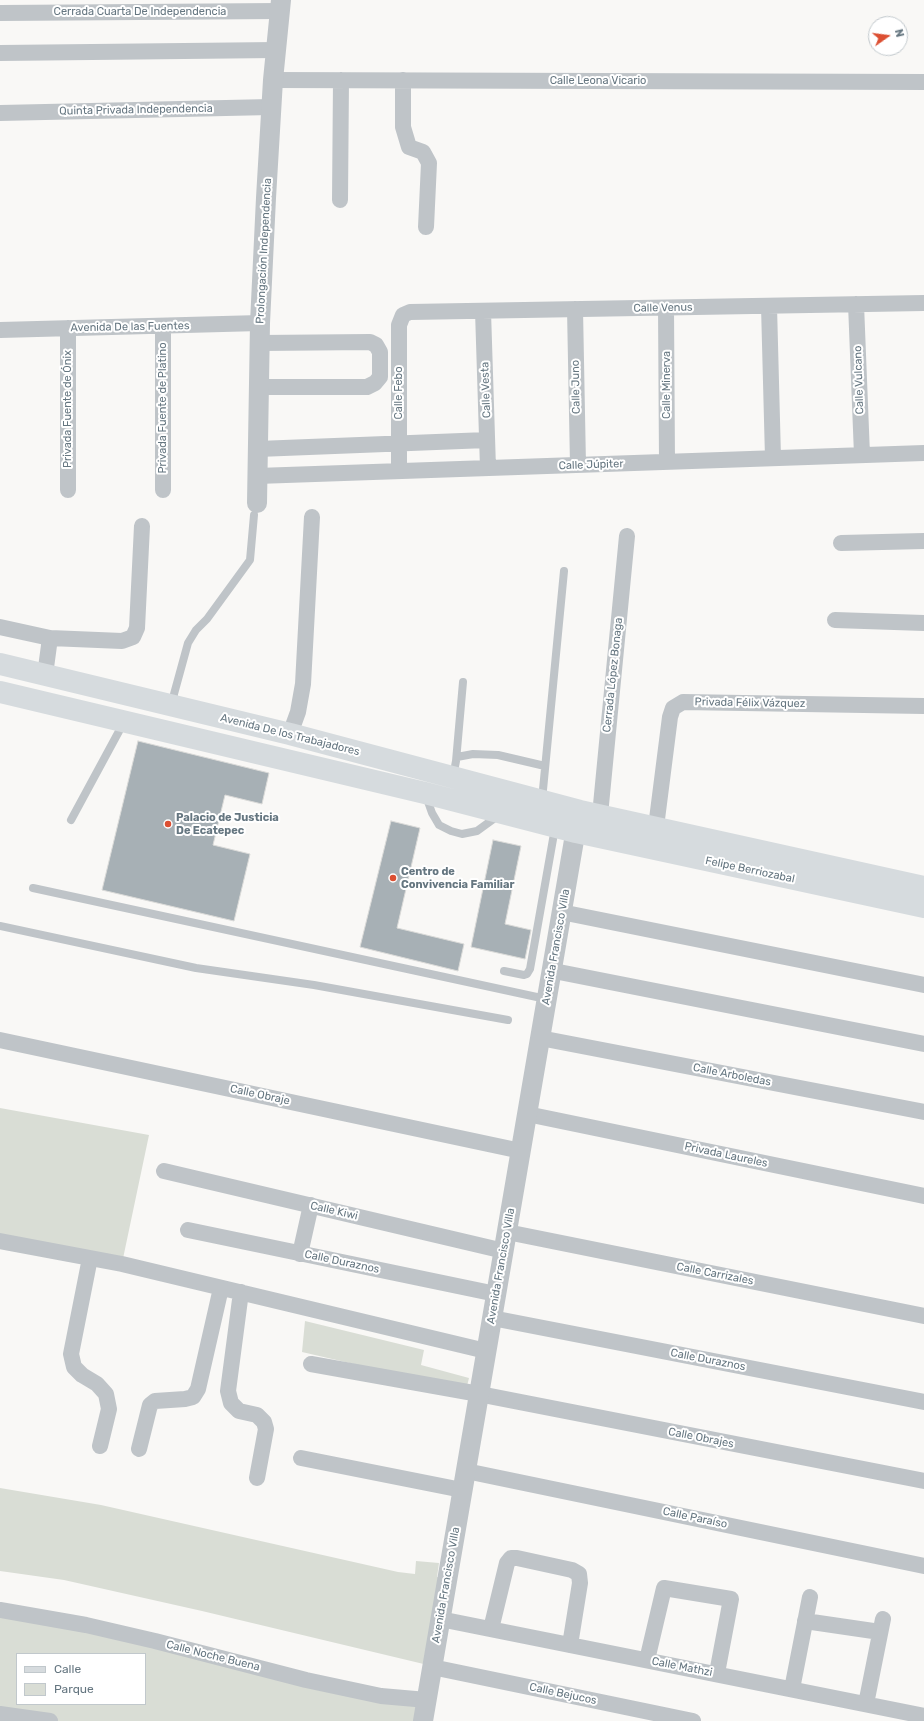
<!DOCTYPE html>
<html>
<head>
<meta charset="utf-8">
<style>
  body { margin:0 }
  #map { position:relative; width:924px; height:1721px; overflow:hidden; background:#f9f8f6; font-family:Rubik,sans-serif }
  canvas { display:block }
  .legend { position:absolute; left:16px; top:1653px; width:130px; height:52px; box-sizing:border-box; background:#fff; border:1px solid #c1c8cc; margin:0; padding:5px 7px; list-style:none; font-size:12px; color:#657680 }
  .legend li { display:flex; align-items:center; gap:8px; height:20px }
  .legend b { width:20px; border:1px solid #c1c8cc }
  .north { position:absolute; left:868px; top:16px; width:40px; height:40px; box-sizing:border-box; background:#fff; border:1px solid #c1c8cc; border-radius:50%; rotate:76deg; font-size:11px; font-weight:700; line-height:16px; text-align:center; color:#657680 }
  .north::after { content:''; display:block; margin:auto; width:14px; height:18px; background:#dc4f32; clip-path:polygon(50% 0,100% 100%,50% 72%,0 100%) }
</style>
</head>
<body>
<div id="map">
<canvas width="924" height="1721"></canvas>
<ul class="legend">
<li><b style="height:5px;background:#d6dbde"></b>Calle</li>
<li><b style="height:11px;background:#d9ddd5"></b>Parque</li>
</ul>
<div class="north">N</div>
</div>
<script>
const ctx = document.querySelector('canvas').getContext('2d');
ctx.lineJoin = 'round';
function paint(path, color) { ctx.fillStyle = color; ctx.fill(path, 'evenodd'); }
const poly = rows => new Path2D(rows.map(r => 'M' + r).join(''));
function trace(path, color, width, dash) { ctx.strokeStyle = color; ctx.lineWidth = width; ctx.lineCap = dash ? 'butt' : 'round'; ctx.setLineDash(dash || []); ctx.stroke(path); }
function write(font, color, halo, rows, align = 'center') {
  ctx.font = font + ' Rubik,sans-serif'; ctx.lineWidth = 4; ctx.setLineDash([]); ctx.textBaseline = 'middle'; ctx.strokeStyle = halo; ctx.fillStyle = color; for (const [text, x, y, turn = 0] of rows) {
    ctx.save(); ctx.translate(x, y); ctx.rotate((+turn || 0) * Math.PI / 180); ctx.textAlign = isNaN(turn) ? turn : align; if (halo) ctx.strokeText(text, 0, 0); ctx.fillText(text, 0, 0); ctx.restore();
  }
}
paint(poly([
  [0,1108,149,1135,121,1268,0,1245],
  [305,1321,424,1350,421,1365,469,1378,466,1390,302,1352],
  [0,1488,101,1505,398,1572,415,1574,416,1561,439,1563,437,1577,448,1578,432,1666,202,1611,64,1580,0,1571],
  [0,1609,385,1691,427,1693,422,1721,27,1721,0,1717],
  [17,1654,145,1654,145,1704,17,1704]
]), '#d9ddd5');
const building = poly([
  [138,741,269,773,262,804,225,795,213,845,250,854,234,921,102,890,138,741],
  [391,821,420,828,397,928,464,944,458,971,360,947,391,821],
  [493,840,521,846,505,924,531,930,525,959,471,947,493,840]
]);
paint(building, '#a7b0b5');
trace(building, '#dadad8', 1);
trace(poly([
  [173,705,174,694,188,643,196,630,207,619,250,560,254,515],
  [457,757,473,754,498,755,545,766],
  [453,777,456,761,463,682],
  [426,796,432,813,439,825,451,831,462,834,477,831,499,815],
  [542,800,564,571],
  [71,820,124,722],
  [33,888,546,999],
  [0,926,196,968,314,985,508,1020],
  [504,971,524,975,527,974,530,969,555,828]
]), '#bfc4c8', 8);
trace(poly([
  [0,13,279,11],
  [0,53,276,50],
  [273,80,924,82],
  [403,80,403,127,409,147,423,152,429,163,426,227],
  [0,113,271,107],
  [340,200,341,80],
  [856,304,862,455],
  [769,306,773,458],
  [666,308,667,462],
  [575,309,578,465],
  [483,311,488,468],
  [0,330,260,323],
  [259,387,367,387,375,383,380,377,380,352,376,345,370,342,260,343],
  [258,449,487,440],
  [399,471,399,325,403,315,410,312,924,303],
  [257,476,924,453],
  [68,490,68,328],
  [163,490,163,326],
  [841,543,924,541],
  [835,620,924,623],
  [0,627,50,638,122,641,133,637,137,628,142,526],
  [45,675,50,638],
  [290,734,298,712,303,684,312,517],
  [600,815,627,536],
  [656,827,670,717,673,708,683,702,924,706],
  [571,914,924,985],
  [559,972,924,1044],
  [540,1038,924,1112],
  [0,1040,521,1151],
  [527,1114,924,1196],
  [164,1171,504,1251],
  [188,1230,496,1294],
  [507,1232,924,1316],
  [0,1241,122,1264,486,1351],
  [300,1254,311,1205],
  [90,1258,71,1354,74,1367,82,1375,97,1384,106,1394,109,1409,100,1446],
  [241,1292,228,1391,231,1403,239,1411,257,1415,264,1422,266,1429,257,1478],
  [492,1318,924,1402],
  [311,1364,479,1394,924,1481],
  [139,1449,150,1405,155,1401,185,1399,193,1397,198,1389,221,1288],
  [301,1458,462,1490],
  [466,1471,924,1566],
  [0,1610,86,1625,155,1641,306,1680,381,1696,427,1700],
  [440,1619,924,1716],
  [805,1621,880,1632],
  [491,1629,507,1563,511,1558,517,1558,572,1570,579,1574,580,1583,570,1645],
  [647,1660,664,1588,731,1599,717,1673],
  [432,1667,693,1721],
  [792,1689,810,1597],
  [866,1704,883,1619],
  [0,1714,50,1721]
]), '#bfc4c8', 16);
trace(poly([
  [257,503,260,323,266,198,273,80,281,0],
  [423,1721,578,817]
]), '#bfc4c8', 20);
trace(poly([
  [0,664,290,734,580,811,924,887],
  [0,692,425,793,576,832,924,907]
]), '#d6dbde', 22);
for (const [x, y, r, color] of [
  [168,824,4,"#dc4f32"],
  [393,878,4,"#dc4f32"]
]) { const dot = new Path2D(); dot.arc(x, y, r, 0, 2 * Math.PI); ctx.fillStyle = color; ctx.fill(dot); trace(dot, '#fff', 1.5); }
write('11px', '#657680', '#fff', [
  ["Cerrada Cuarta De Independencia",140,12],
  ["Calle Leona Vicario",598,81],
  ["Quinta Privada Independencia",136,110,-1],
  ["Prolongación Independencia",264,251,-87],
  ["Calle Venus",663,308,-1],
  ["Avenida De las Fuentes",130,327,-1],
  ["Calle Vulcano",859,380,-92],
  ["Calle Minerva",667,385,-90],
  ["Calle Juno",576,387,-91],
  ["Calle Vesta",486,390,-92],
  ["Calle Febo",399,393,-90],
  ["Privada Fuente de Platino",163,408,-90],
  ["Privada Fuente de Ónix",68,409,-90],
  ["Calle Júpiter",591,465,-2],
  ["Cerrada López Bonaga",613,675,-84],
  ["Privada Félix Vázquez",750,703,1],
  ["Avenida De los Trabajadores",290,735,14],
  ["Felipe Berriozabal",750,870,12],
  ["Avenida Francisco Villa",556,947,-80],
  ["Calle Arboledas",732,1075,11],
  ["Calle Obraje",260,1095,12],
  ["Privada Laureles",726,1155,12],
  ["Calle Kiwi",334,1211,13],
  ["Calle Duraznos",342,1262,12],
  ["Avenida Francisco Villa",501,1266,-80],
  ["Calle Carrizales",715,1274,11],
  ["Calle Duraznos",708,1360,11],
  ["Calle Obrajes",701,1438,11],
  ["Calle Paraíso",695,1518,12],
  ["Avenida Francisco Villa",446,1585,-80],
  ["Calle Noche Buena",213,1656,14],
  ["Calle Mathzi",682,1667,11],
  ["Calle Bejucos",563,1694,12]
]);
write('bold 11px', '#657680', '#fff', [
  ["Palacio de Justicia",176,818],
  ["De Ecatepec",176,831],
  ["Centro de",401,872],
  ["Convivencia Familiar",401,885]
], 'left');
</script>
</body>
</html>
